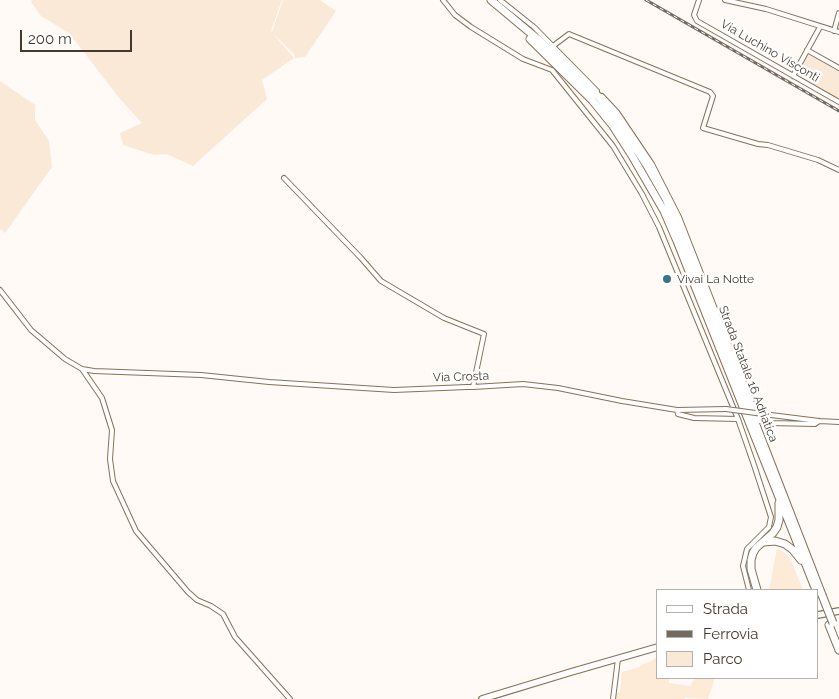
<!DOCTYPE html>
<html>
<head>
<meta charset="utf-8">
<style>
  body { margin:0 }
  #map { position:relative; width:839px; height:699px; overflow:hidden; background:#fffaf5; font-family:Raleway,sans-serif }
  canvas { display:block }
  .legend { position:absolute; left:656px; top:589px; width:162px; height:90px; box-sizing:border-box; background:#fff; border:1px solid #b4b0ac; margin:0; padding:6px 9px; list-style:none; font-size:15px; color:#433a2f }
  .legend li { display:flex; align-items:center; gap:10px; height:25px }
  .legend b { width:25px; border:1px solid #b4b0ac }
  .scale { position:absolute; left:20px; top:30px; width:112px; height:22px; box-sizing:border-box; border:2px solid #433a2f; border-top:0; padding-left:6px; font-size:15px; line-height:18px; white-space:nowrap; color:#433a2f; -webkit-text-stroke:4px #fff; paint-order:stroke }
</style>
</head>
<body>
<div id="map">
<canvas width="839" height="699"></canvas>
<ul class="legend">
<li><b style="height:6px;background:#fff"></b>Strada</li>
<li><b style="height:6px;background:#736b61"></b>Ferrovia</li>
<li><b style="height:14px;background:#fae9d6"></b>Parco</li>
</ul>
<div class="scale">200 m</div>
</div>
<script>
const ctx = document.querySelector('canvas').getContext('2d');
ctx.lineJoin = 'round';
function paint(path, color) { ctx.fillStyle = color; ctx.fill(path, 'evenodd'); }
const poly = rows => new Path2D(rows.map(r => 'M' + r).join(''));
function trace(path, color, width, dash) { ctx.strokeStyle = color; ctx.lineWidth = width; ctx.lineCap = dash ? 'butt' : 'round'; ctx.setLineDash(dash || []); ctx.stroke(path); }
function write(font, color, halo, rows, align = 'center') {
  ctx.font = font + ' Raleway,sans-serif'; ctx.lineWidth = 5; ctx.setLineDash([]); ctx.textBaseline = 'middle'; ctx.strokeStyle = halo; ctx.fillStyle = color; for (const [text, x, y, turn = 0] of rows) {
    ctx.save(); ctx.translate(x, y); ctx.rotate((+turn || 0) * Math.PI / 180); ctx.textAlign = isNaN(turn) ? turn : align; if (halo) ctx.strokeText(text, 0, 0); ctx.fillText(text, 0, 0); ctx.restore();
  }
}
paint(poly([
  [777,548,786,554,791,560,803,590,769,590],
  [658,657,658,678,669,678,669,683,690,686,695,678,715,678,708,699,685,698,684,699,615,699,616,693,620,692,622,672,640,667,640,665,652,661,655,658]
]), '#fdebd8');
paint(poly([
  [32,0,282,0,271,31,272,32,283,0,320,0,336,11,305,57,295,58,294,54,273,34,294,58,262,80,267,99,193,166,167,154,154,155,123,145,120,133,142,123,120,99,69,33,41,16,31,2],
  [809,54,839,70,839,99,797,74],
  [0,81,35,105,35,120,49,141,52,167,5,233,0,229]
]), '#fae9d6');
const street = poly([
  [443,0,455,15,471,27,523,59,552,70,613,146,642,194,659,227,738,419,754,465,771,517,769,527,747,549,743,566,749,590],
  [500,0,534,27,597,91],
  [699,0,694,15,697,21,839,102],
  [725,0,766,9,839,32],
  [834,31,839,13],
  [553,46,569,34,710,92,713,96,703,128,758,144,768,145,818,160,839,170],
  [807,50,839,68],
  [793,76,820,27],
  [602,96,617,112,652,164,679,217,759,421,771,423,815,424,819,421],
  [284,178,361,258,381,281,444,318,484,334,473,387],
  [0,290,31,330,65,359,82,369,102,398,112,430,110,459,113,481,136,531,188,592,197,600,211,606,223,614,235,637,290,699],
  [82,369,94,371,201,375,269,382,394,390,467,387,473,387,523,384,558,388,622,401,677,410,726,409],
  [677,410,678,414,694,418,738,419],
  [763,414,819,421,839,422],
  [613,699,618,659]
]);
const secondary = poly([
  [818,615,839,611],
  [482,699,571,672,658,647]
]);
const highway = poly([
  [491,0,540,41,599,97,622,127,646,164,666,199,697,273,822,595],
  [530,39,592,100,613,126,631,154,664,211,677,241,816,590],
  [764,542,775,541,785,544,793,550,801,560],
  [757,590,751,569,751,560,753,553,756,548,773,533,777,527,779,520,779,503],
  [829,625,839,650]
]);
trace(street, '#867159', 6);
trace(secondary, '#867159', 8);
trace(highway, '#867159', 9);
trace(street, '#fff', 4);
trace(secondary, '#fff', 5.5);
trace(highway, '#fff', 7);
const rail = poly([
  [646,0,839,111]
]);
trace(rail, '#736b61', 3);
trace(rail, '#fff', 1, [4]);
const streetBridge = poly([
  [726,409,763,414]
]);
const highwayBridge = poly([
  [822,595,833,623]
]);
trace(streetBridge, '#867159', 6, []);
trace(highwayBridge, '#867159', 9, []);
trace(streetBridge, '#fff', 4);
trace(highwayBridge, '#fff', 7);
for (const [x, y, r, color] of [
  [667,279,5,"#3a728c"]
]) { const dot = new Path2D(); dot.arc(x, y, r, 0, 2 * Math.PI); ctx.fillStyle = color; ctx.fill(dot); trace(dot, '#fff', 2); }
write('12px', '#433a2f', '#fff', [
  ["Via Luchino Visconti",770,51,30],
  ["Strada Statale 16 Adriatica",748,374,69],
  ["Via Crosta",461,377,-2]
]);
write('12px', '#433a2f', '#fff', [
  ["Vivai La Notte",677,279]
], 'left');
</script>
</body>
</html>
